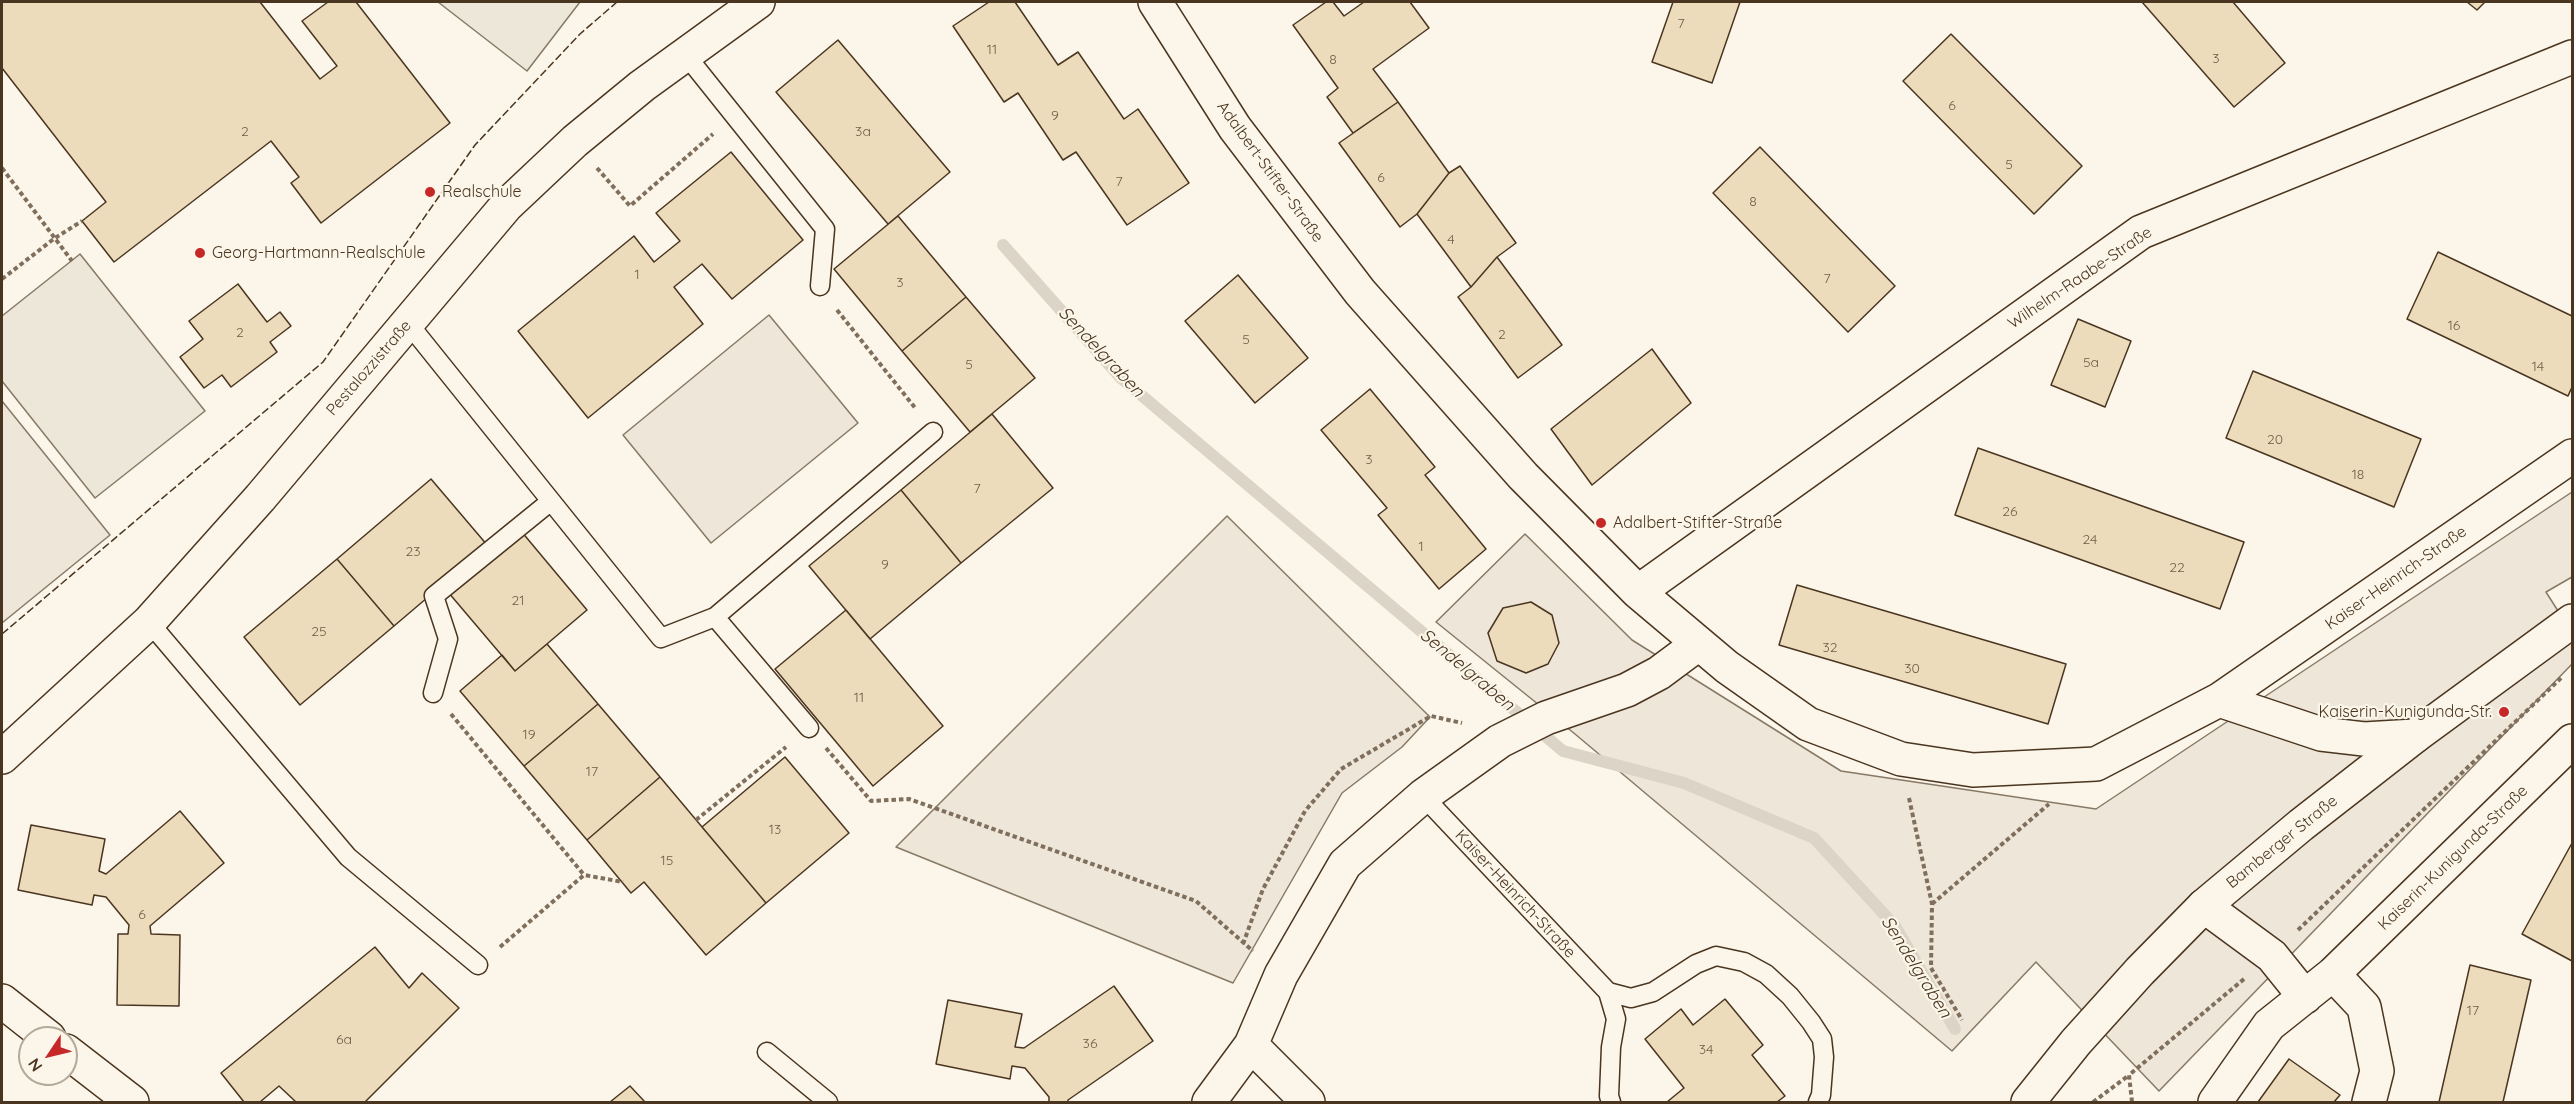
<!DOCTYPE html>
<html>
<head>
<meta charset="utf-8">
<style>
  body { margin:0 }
  #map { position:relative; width:2574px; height:1104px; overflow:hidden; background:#fbf6e9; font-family:Quicksand,sans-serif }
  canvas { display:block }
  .frame { position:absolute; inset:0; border:3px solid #4a3520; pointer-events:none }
  .north { position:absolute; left:18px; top:1026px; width:60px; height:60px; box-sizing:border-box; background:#fbf6e9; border:2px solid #b4a999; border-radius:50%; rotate:235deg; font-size:16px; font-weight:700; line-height:24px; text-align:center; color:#4a3520 }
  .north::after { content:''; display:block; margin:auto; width:21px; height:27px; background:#c62828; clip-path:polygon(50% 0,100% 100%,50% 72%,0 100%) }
</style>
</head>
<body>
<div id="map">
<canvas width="2574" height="1104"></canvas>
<div class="frame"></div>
<div class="north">N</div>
</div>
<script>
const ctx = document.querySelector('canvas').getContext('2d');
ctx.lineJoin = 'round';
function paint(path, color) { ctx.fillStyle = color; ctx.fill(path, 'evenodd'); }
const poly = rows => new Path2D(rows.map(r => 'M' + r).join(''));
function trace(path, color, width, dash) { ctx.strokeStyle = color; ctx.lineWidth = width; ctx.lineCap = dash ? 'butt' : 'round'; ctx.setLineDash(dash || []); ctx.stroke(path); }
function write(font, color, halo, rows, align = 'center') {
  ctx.font = font + ' Quicksand,sans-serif'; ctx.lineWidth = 4.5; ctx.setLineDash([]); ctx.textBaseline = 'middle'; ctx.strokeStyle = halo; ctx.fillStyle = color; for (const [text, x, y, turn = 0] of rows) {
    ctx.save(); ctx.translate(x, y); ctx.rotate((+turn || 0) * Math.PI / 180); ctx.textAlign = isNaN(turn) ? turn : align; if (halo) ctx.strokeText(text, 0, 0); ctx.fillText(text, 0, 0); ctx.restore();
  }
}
const green = poly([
  [769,315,858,423,711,543,623,435,769,315],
  [2,401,110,535,2,623,2,401],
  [2572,492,2572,577,2546,592,2572,633,2572,664,2159,1091,2036,962,1952,1051,1575,734,1436,622,1525,534,1632,640,1841,771,2096,809,2572,492],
  [1227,516,1430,717,1402,747,1342,793,1233,983,896,847,1227,516]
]);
paint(green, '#ede6d9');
trace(green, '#887966', 1.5);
const parking = poly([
  [438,2,580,2,527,71,438,2],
  [80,254,205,411,95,498,2,381,2,316,80,254]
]);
paint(parking, '#ede7d9');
trace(parking, '#887966', 1.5);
trace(poly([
  [1003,245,1121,378,1563,751,1684,783,1814,838,1895,926,1955,1029]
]), '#dcd4c6', 12);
const building = poly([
  [2,2,260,2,320,79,337,66,302,21,328,2,356,2,450,123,321,223,291,183,299,177,271,141,114,262,82,221,106,202,2,68,2,2],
  [989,2,1015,2,1058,65,1078,52,1124,119,1138,109,1189,183,1127,225,1076,152,1063,160,1018,93,1004,102,953,26,989,2],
  [1326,2,1333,2,1344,16,1364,2,1410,2,1429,28,1373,69,1398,102,1353,133,1327,97,1338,88,1293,25,1326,2],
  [1673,2,1740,2,1712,83,1652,62,1673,2],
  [2142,2,2233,2,2285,63,2234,107,2142,2],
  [2467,2,2485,2,2477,10,2467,2],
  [1951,34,2082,166,2034,214,1903,81,1951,34],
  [838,40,950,172,888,224,776,92,838,40],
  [1398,102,1449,173,1417,214,1400,227,1339,143,1398,102],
  [1760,147,1895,286,1848,332,1713,193,1760,147],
  [731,152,803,240,732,299,702,264,674,287,703,324,588,418,518,331,634,236,654,262,680,241,656,213,731,152],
  [1460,166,1516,243,1497,257,1471,287,1417,214,1449,173,1460,166],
  [898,216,966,297,902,351,834,269,898,216],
  [2438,252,2572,316,2572,387,2568,396,2407,319,2438,252],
  [1497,257,1562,345,1518,378,1458,297,1471,287,1497,257],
  [1238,275,1308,358,1255,403,1185,321,1238,275],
  [238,284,267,322,280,312,291,326,270,342,277,352,231,387,222,375,204,388,180,357,203,339,189,321,238,284],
  [966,297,1035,378,970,432,902,351,966,297],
  [2078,319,2131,341,2105,407,2051,385,2078,319],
  [1652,349,1691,403,1592,485,1551,429,1652,349],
  [2253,371,2421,439,2394,507,2226,438,2253,371],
  [1370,389,1435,467,1425,475,1486,549,1439,589,1378,515,1387,508,1321,430,1370,389],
  [992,414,1053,488,961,563,901,490,992,414],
  [1978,448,2244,542,2220,609,1955,515,1978,448],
  [431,479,488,546,394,626,337,559,431,479],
  [901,490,961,563,870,639,809,566,901,490],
  [521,531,587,610,515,671,448,592,521,531],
  [337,559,394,626,300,705,244,637,337,559],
  [1797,585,2066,664,2048,724,1779,645,1797,585],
  [1531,602,1552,615,1559,643,1548,664,1526,673,1497,661,1488,633,1503,608,1531,602],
  [846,610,943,726,873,786,775,669,846,610],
  [547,644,598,704,524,766,460,691,502,655,515,671,547,644],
  [598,704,660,777,587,840,524,766,598,704],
  [785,757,849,833,766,903,702,827,785,757],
  [660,777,766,903,706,955,644,882,631,893,587,840,660,777],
  [180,811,224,863,150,926,151,934,180,935,179,1006,117,1005,118,934,128,934,129,925,106,897,94,895,92,905,18,890,31,825,105,839,99,871,106,874,180,811],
  [2572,843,2572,961,2522,934,2572,843],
  [375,947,409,988,422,973,459,1008,365,1102,296,1102,279,1086,260,1102,244,1102,221,1073,375,947],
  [2470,965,2531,980,2503,1102,2439,1102,2470,965],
  [1114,986,1153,1041,1068,1100,1068,1102,1049,1102,1049,1097,1025,1068,1012,1066,1010,1079,936,1064,948,1000,1022,1014,1015,1047,1024,1048,1114,986],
  [1725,999,1763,1045,1752,1055,1785,1096,1777,1102,1667,1102,1684,1088,1645,1039,1681,1009,1693,1025,1725,999],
  [2289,1059,2340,1095,2334,1102,2258,1102,2289,1059],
  [630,1086,645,1102,610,1102,630,1086]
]);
paint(building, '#ecdcbc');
trace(building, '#4a3520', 1.5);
const service = poly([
  [685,54,825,229,820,286],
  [408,323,661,638,715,617,809,728],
  [715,617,933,432],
  [149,622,348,857,478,965],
  [433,693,448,639,434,596,551,501],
  [1423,796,1608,992,1616,1019,1611,1047,1609,1096,1611,1102],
  [1608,992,1631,998,1653,992,1696,964,1716,956,1744,962,1766,974,1790,996,1811,1022,1822,1039,1824,1057,1821,1095,1818,1102],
  [767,1052,828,1102]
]);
const minor = poly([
  [1155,2,1235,128,1360,292,1523,476,1638,592,1727,667,1808,724,1901,759,1973,770,2096,764,2219,700,2572,456],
  [1638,592,2141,232,2572,57],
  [2219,700,2321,734,2364,739,2415,736],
  [2,757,149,622,260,498,506,206,575,141,642,86,758,2],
  [2204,906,2272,956,2305,997],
  [2333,974,2364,1007,2377,1071,2369,1102],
  [2,1001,49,1038],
  [1251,1045,1308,1102],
  [66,1051,132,1102],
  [1209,1102,1251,1045,1281,975,1345,864,1423,796,1500,741,1546,718,1627,690,1659,673,1698,644],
  [2215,1102,2269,1025,2333,974,2572,741]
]);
const secondary = poly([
  [2028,1102,2076,1042,2140,971,2204,906,2301,825,2415,736,2572,621]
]);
trace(service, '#4a3520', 21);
trace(minor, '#4a3520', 36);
trace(secondary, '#4a3520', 36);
trace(poly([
  [2,168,72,261],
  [597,168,630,206,713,134],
  [2,279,55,238,82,221],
  [837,310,916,409],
  [451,714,584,875],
  [826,748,871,801,909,799,1196,901,1253,951],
  [1909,798,1932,904,1931,968,1962,1020],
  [696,820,786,747],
  [1932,904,2049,804],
  [2298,930,2561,678],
  [1243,944,1263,889,1305,811,1341,769,1431,716,1462,723],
  [500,947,584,875,623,882],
  [2093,1102,2128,1076],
  [2132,1102,2129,1075,2244,979]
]), '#7f6f5c', 4, [4.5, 3]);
trace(service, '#fbf6e9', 18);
trace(minor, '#fbf6e9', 33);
trace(secondary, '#fbf6e9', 33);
trace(poly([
  [2,634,323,362,475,145,580,34,617,2]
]), '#4a3520', 1.5, [8, 3]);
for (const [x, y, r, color] of [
  [430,192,6,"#c62828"],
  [200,253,6,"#c62828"],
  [1601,523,6,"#c62828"],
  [2504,712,6,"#c62828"]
]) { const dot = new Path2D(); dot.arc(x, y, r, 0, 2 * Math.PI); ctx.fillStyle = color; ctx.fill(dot); trace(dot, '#fbf6e9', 2); }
write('14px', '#725f47', null, [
  ["7",1681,24],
  ["11",992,50],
  ["3",2216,59],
  ["8",1333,60],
  ["6",1952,106],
  ["9",1055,116],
  ["2",245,132],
  ["3a",863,132],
  ["5",2009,165],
  ["6",1381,178],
  ["7",1119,182],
  ["8",1753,202],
  ["4",1451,240],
  ["1",637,275],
  ["7",1827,279],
  ["3",900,283],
  ["16",2454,326],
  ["2",240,333],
  ["2",1502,335],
  ["5",1246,340],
  ["5a",2091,363],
  ["5",969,365],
  ["14",2538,367],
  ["20",2275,440],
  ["3",1369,460],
  ["18",2358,475],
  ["7",977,489],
  ["26",2010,512],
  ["24",2090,540],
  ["1",1421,547],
  ["23",413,552],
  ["9",885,565],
  ["22",2177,568],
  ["21",518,601],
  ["25",319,632],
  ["32",1830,648],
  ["30",1912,669],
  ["11",859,698],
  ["19",529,735],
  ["17",592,772],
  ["13",775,830],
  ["15",667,861],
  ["6",142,915],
  ["17",2473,1011],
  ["6a",344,1040],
  ["36",1090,1044],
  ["34",1706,1050]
]);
write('16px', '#4a3520', '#fbf6e9', [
  ["Adalbert-Stifter-Straße",1270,172,54],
  ["Wilhelm-Raabe-Straße",2080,278,-34],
  ["Pestalozzistraße",369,368,-49],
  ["Kaiser-Heinrich-Straße",2396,578,-35],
  ["Bamberger Straße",2282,842,-39],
  ["Kaiserin-Kunigunda-Straße",2453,858,-44],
  ["Kaiser-Heinrich-Straße",1515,894,47]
]);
write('16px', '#4a3520', '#fbf6e9', [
  ["Realschule",442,192],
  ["Georg-Hartmann-Realschule",212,253],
  ["Adalbert-Stifter-Straße",1613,523],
  ["Kaiserin-Kunigunda-Str.",2492,712,"right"]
], 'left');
write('italic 18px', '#4a3520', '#fbf6e9', [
  ["Sendelgraben",1101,352,47],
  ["Sendelgraben",1467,670,40],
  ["Sendelgraben",1916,967,58]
]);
</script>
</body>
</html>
